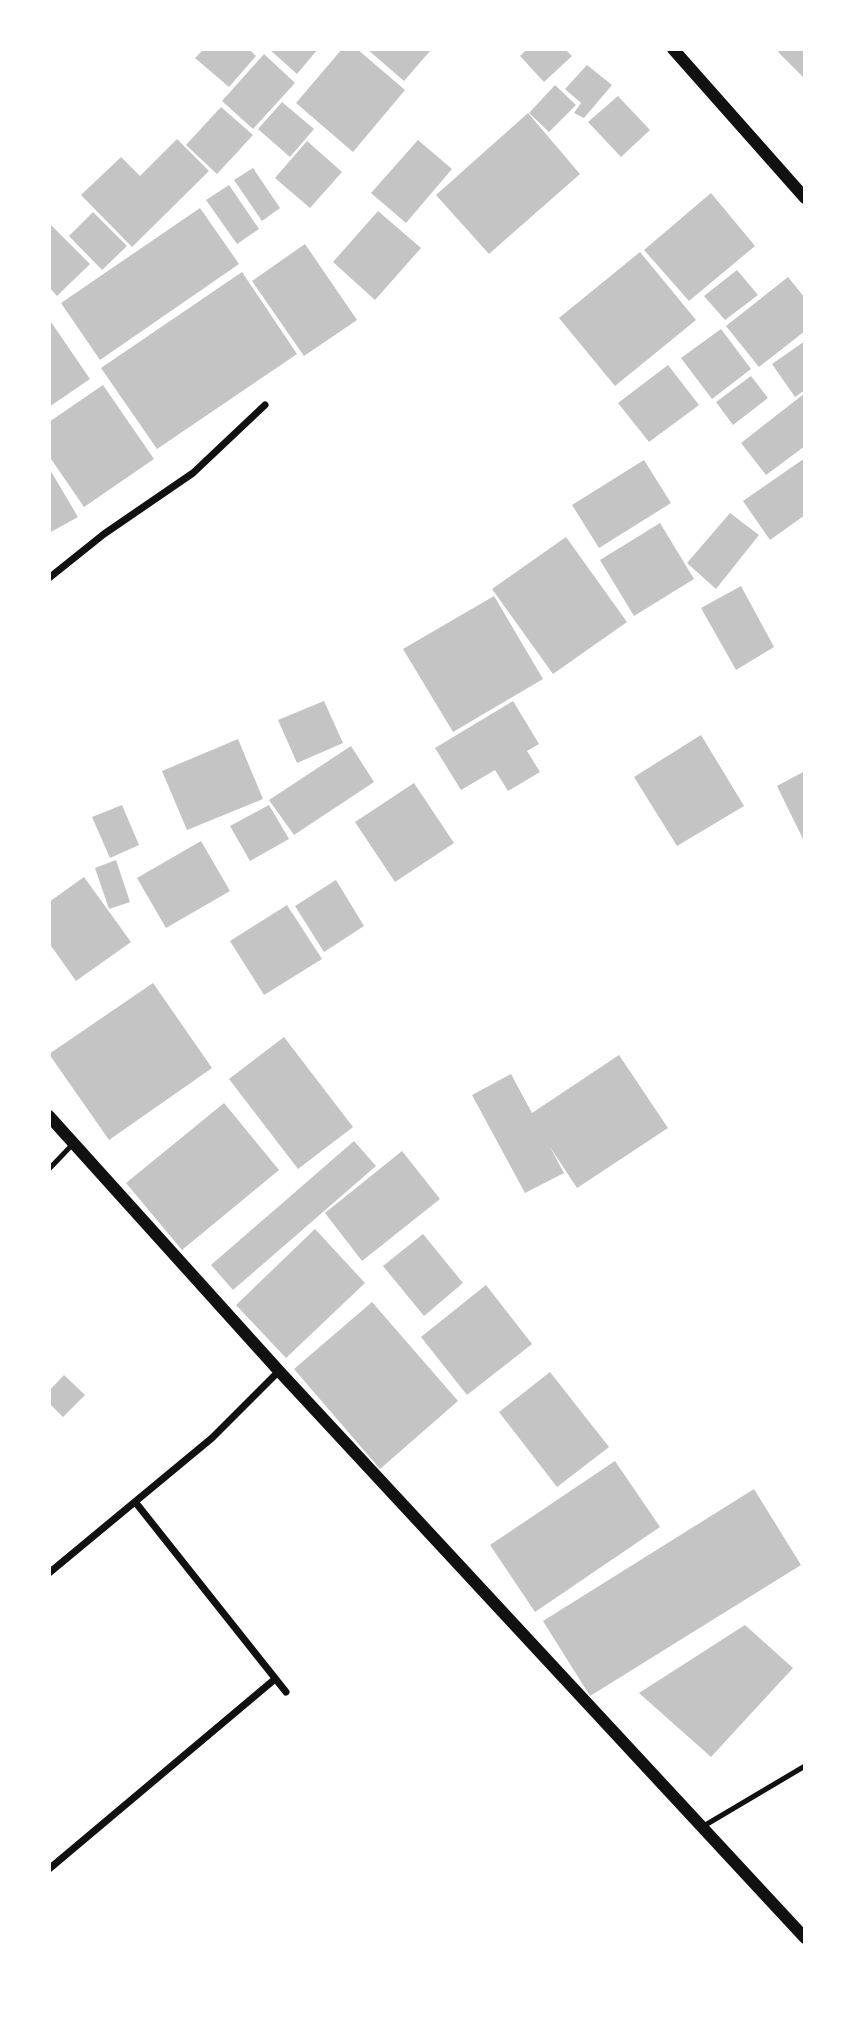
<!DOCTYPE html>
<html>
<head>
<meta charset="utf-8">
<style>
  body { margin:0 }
  #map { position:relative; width:854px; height:2040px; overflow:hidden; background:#fff; font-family:"DM Sans",sans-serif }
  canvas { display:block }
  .frame { position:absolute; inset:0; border:51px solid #fff; pointer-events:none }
</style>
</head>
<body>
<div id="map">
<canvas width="854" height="2040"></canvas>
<div class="frame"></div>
</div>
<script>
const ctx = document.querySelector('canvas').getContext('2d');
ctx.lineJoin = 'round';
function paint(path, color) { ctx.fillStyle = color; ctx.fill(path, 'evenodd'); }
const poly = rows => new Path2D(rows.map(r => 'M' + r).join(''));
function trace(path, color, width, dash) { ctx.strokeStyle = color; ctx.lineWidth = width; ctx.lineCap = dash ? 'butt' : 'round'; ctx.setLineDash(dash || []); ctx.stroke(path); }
paint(poly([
  [204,49,249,49,256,56,229,87,195,58],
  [269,49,318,49,297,74],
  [342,49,357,49,405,90,353,152,296,103],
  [367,49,428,49,430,51,404,81],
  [527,49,565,49,572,56,544,82,520,56],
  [781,49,805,49,805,79,778,52],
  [264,54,295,83,253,129,222,101],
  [587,65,612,85,584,118,574,113,581,103,565,89],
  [555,85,576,105,549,132,529,113],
  [618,96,650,130,621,157,588,122],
  [282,102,314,129,290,157,258,129],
  [221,107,253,135,217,174,186,145],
  [528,113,580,174,489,254,436,195],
  [177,139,209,171,132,247,81,195,121,157,140,176],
  [418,140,452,169,406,223,371,193],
  [307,141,342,172,310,208,275,178],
  [253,168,280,208,262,221,234,180],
  [229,185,259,229,237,244,206,200],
  [711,193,755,246,689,301,644,250],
  [200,208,239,264,100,360,61,303],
  [378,211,421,248,375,300,333,262],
  [93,212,127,246,102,270,69,236],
  [49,223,90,264,57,296,49,287],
  [305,244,357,320,304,356,252,281],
  [640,252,696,320,615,386,559,318],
  [737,270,758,295,725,320,704,296],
  [242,272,297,354,157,449,101,368],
  [788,277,805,298,805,331,759,367,726,326],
  [49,319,90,379,49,407],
  [721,329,751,369,712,399,681,358],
  [805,341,805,390,795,397,772,364],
  [668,365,699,405,649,442,618,403],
  [751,376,768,398,733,425,716,402],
  [103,385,154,459,84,507,49,456,49,422],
  [805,393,805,446,766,475,741,443],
  [805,458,805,515,770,540,743,501],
  [644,460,671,503,599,548,572,505],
  [49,468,78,517,49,533],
  [730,513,759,535,716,589,687,563],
  [660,523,694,579,634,616,600,560],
  [566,537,627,622,553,674,492,589],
  [741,586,774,647,736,670,701,608],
  [494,596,543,679,453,732,403,649],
  [324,701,343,743,297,763,278,720],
  [513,701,539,744,527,751,540,772,508,791,495,770,461,790,435,748],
  [701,735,744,806,677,846,634,777],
  [238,739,263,799,187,830,162,771],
  [351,746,374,782,294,835,269,800],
  [805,771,805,843,777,786],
  [414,783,454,843,395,882,355,822],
  [122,805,139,845,110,858,92,817],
  [269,805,289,839,250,861,230,826],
  [201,841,230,891,166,928,137,878],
  [116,860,130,902,109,909,95,868],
  [84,877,131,942,76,981,49,943,49,902],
  [336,880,364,926,324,952,295,906],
  [287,905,322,959,264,995,230,941],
  [153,983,212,1068,109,1140,49,1054],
  [284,1037,353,1127,298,1169,229,1079],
  [619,1055,668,1128,577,1188,550,1147,564,1173,525,1193,472,1095,511,1074,532,1113],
  [224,1103,279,1170,182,1250,126,1183],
  [354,1141,376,1166,233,1290,211,1265],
  [402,1151,440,1199,362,1261,325,1213],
  [315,1229,365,1283,286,1358,236,1305],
  [423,1234,463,1283,424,1316,383,1266],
  [486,1285,532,1344,467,1395,421,1337],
  [372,1302,458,1401,380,1469,294,1369],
  [550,1372,609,1447,557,1487,499,1412],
  [64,1375,85,1395,63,1417,49,1403,49,1391],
  [615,1461,660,1527,535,1612,490,1545],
  [754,1489,801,1565,590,1696,543,1621],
  [745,1625,793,1668,711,1757,639,1693]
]), '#c4c4c4');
trace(poly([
  [49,1169,73,1144],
  [702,1827,805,1766]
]), '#111', 5);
trace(poly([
  [49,578,104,534,193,473,265,405],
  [136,1503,286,1692],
  [49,1573,212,1438,279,1371],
  [49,1869,275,1679]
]), '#111', 7);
trace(poly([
  [673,49,805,198],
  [49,1116,279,1371,805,1938]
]), '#111', 12);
</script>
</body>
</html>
